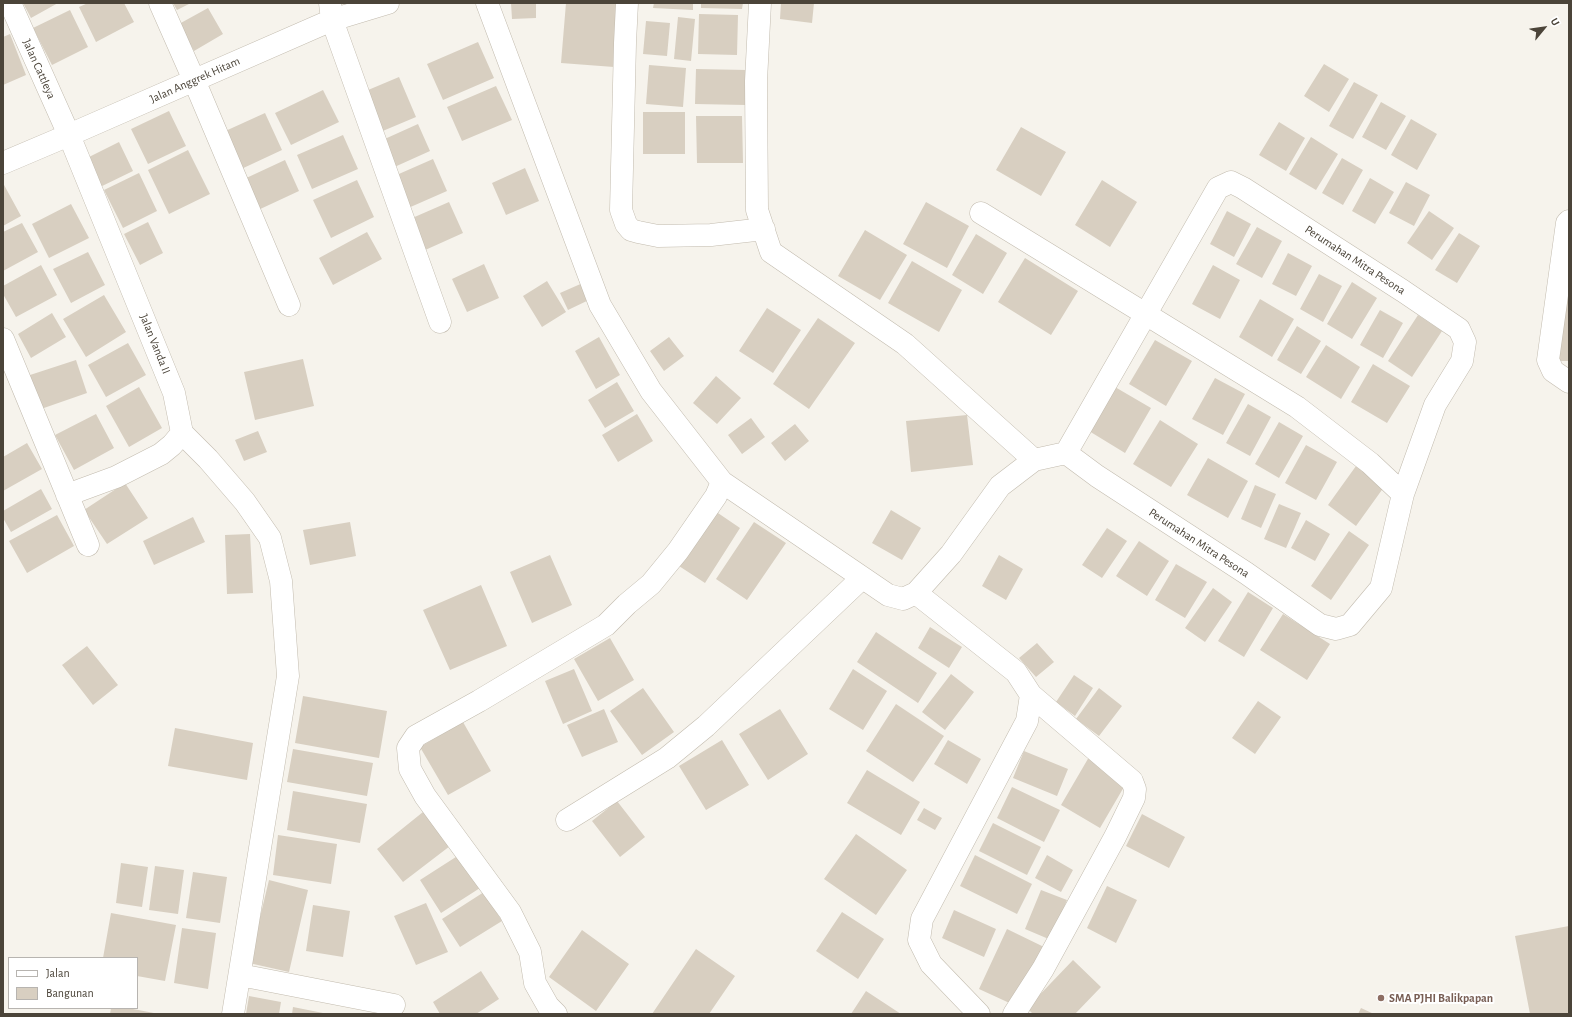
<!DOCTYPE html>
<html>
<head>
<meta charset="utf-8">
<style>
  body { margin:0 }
  #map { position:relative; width:1572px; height:1017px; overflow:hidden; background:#f6f3ec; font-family:"Alegreya Sans",sans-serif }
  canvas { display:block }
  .frame { position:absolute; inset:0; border:4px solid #4b4439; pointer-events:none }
  .legend { position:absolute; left:8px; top:957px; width:130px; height:52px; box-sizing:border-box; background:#fff; border:1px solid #b7b4b0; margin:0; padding:5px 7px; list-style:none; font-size:12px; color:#4b4439 }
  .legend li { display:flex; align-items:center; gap:8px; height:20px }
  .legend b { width:20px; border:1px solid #b7b4b0 }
  .north { position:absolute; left:1524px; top:8px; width:40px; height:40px; -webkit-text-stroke:3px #fff; paint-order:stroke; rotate:61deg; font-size:11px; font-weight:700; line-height:16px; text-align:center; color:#4b4439 }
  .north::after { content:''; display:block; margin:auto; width:14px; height:18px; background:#4b4439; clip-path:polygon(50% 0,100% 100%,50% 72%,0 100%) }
</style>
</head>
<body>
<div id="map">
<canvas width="1572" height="1017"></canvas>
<div class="frame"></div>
<ul class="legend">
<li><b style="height:5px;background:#fff"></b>Jalan</li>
<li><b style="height:11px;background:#d8cfc1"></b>Bangunan</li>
</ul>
<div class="north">U</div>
</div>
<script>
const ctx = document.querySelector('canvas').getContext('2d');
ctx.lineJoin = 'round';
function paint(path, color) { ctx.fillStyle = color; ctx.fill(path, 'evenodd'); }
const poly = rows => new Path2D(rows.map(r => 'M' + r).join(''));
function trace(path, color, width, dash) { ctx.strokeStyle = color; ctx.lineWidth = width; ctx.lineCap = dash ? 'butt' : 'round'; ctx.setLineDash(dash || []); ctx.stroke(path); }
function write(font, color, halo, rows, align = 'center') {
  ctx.font = font + ' "Alegreya Sans",sans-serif'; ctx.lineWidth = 4; ctx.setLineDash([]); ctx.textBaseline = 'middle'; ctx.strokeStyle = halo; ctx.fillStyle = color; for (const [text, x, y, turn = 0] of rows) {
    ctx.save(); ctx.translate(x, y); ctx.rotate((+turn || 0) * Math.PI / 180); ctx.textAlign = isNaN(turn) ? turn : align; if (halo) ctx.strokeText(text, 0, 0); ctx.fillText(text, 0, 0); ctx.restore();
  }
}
paint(poly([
  [23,3,58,3,31,18],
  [88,3,124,3,134,22,96,42,79,7],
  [173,3,191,3,177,10],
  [511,3,536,3,536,18,512,19],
  [566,3,619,3,614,67,561,63],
  [654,3,693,3,693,10,653,8],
  [701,3,743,3,742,9,701,8],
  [781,3,814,3,812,23,780,19],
  [208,8,223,34,194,51,179,24],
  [70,10,88,47,52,65,33,28],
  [699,14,738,15,737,55,698,54],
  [678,17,695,19,691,61,674,59],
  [646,21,670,23,667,56,643,54],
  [10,34,26,75,3,85,3,37],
  [478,42,494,78,443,100,427,64],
  [1324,64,1349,79,1329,112,1304,96],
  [649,65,686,68,683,107,646,104],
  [696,69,747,70,746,105,695,104],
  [399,77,416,117,378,133,361,93],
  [1354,82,1378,95,1353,139,1329,126],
  [496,86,512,120,462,141,447,107],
  [323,90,339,122,291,145,275,113],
  [1381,102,1406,116,1386,150,1362,137],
  [169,111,186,146,148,164,131,129],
  [643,112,685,112,685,154,643,154],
  [265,113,282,150,237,171,221,133],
  [696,116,742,116,743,163,697,163],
  [1411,119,1437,134,1417,170,1391,155],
  [1279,122,1305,138,1286,171,1259,155],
  [418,124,430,151,390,169,378,142],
  [1021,127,1066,152,1041,196,996,170],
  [343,135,358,169,312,189,297,155],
  [1311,137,1338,154,1316,190,1289,174],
  [119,142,133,171,96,189,83,160],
  [188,150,210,194,169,214,148,170],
  [1342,158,1363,170,1343,205,1322,193],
  [433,159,447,191,406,209,392,177],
  [285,160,299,191,256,211,242,180],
  [525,168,539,201,506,215,492,183],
  [139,173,157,211,123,228,104,190],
  [1370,178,1394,192,1375,224,1352,211],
  [357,180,374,217,331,238,313,200],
  [1102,180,1137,202,1110,247,1075,225],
  [1406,182,1430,195,1414,226,1389,213],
  [3,183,21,216,3,226],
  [449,202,463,233,423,251,410,219],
  [926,202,969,226,947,268,903,244],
  [71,204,89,238,49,258,32,224],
  [1227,211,1251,224,1234,257,1210,244],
  [1429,211,1454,228,1432,260,1407,243],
  [148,222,163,253,140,265,124,234],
  [22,223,38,252,3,271,3,232],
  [1257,227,1282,241,1262,278,1236,264],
  [865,230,907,255,880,300,838,276],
  [367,232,382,259,333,285,319,258],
  [1459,233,1480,246,1457,283,1435,270],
  [976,234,1007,253,983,294,952,275],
  [88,252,105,285,71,303,53,269],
  [1288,253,1312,266,1296,296,1272,284],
  [1025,258,1078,291,1051,335,998,302],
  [912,261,962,290,939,332,888,303],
  [484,264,499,298,467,312,452,279],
  [41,265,57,295,16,317,3,294,3,286],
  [1213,265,1240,280,1220,319,1192,304],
  [1319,274,1342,286,1323,322,1300,309],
  [547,281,566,312,542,327,523,296],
  [585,282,593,298,568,310,560,293],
  [1352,282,1377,298,1352,339,1327,324],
  [104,295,126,332,86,357,63,319],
  [1260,299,1294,319,1272,357,1239,337],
  [1558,299,1569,299,1569,361,1556,361],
  [767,308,801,330,773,373,739,351],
  [1380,310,1403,323,1383,358,1360,345],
  [52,313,66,337,31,358,18,334],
  [1418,315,1442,331,1412,377,1388,361],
  [818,318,855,343,809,409,773,384],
  [1297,326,1321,341,1301,374,1277,360],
  [599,337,620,375,596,389,575,351],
  [669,337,684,356,664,371,650,351],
  [1155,340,1192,361,1166,406,1129,384],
  [128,343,146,375,106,397,88,365],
  [1326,345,1360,367,1341,399,1306,377],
  [303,359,314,406,255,420,244,372],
  [76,360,87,393,41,409,30,375],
  [1373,364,1410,386,1387,423,1351,402],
  [716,376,741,398,717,424,693,403],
  [1215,378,1245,394,1223,435,1192,419],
  [617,382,634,411,605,428,588,400],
  [139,387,162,428,129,447,106,406],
  [1115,387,1151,408,1125,453,1089,431],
  [1248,404,1271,417,1250,456,1226,443],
  [96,414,114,448,74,470,55,435],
  [637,414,653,441,618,462,602,435],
  [967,415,973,465,911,472,906,421],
  [751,418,765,437,742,454,728,435],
  [1160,420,1198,444,1171,487,1133,464],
  [1279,422,1303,436,1279,478,1255,464],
  [795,424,809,441,785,461,771,443],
  [258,431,267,452,244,461,235,440],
  [27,443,42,469,3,491,3,457],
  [1306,445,1337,462,1316,500,1285,483],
  [1208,458,1248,481,1228,518,1187,495],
  [1356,466,1384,487,1356,526,1328,505],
  [125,483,148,518,107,544,84,510],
  [1255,485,1276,494,1261,528,1241,519],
  [41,489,52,509,11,532,3,518,3,511],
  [1279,504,1301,513,1286,548,1264,539],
  [891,510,921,528,902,560,872,543],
  [715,511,740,528,705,583,679,566],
  [57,515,74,546,27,573,9,541],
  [193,517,205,542,154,565,143,541],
  [1306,520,1330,534,1315,561,1291,548],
  [350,522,356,556,310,565,303,530],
  [754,522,786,543,747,600,716,579],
  [1107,528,1127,541,1102,578,1082,565],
  [1349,531,1369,545,1331,600,1311,586],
  [250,534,253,593,227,594,225,535],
  [1139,541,1169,561,1147,596,1116,576],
  [550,555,572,605,532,623,510,572],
  [999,555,1023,569,1006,600,982,586],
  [1176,564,1207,582,1185,618,1155,600],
  [481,585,507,646,450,670,423,610],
  [1213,588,1232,602,1205,642,1185,628],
  [1248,592,1273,608,1244,657,1218,641],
  [1283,614,1330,644,1307,680,1260,650],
  [930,627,962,647,949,668,918,648],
  [876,632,937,673,918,703,857,662],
  [610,638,634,680,598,701,574,659],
  [1037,643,1054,662,1036,677,1019,658],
  [87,646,118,685,93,705,62,665],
  [574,669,592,711,563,724,545,681],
  [853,669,887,691,863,730,829,709],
  [951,674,974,692,945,730,922,712],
  [1074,675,1093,688,1075,716,1056,702],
  [643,688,674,732,642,755,610,711],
  [1099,688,1122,706,1099,736,1076,719],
  [303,696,387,711,379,758,295,743],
  [1258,701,1281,717,1255,754,1232,738],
  [896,704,944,736,913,782,866,751],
  [604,709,618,742,582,757,567,725],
  [780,709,808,754,768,780,739,734],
  [463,722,491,771,448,795,420,747],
  [175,728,253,743,247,780,168,766],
  [722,740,749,785,706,810,679,766],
  [948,740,981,759,967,784,934,764],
  [293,749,373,763,367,796,287,782],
  [1024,751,1068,769,1057,796,1013,778],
  [1089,757,1128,780,1100,828,1061,805],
  [867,770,920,802,901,835,847,803],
  [1012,787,1060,810,1044,842,997,818],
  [293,791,367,804,360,843,287,830],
  [617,801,645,837,620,857,592,821],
  [924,808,942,818,935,830,917,820],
  [423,812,450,846,403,882,377,849],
  [1142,814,1185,837,1169,868,1126,846],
  [993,823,1041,847,1027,875,979,851],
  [856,834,907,870,876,915,824,879],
  [278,835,337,844,331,884,273,875],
  [459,855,480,888,441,913,420,880],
  [975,855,1032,884,1017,914,960,886],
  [1047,855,1073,870,1061,892,1035,878],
  [121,863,148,867,142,907,116,903],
  [155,866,184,870,178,914,149,910],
  [193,872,227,877,220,923,186,918],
  [269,880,308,890,289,972,249,963],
  [1107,886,1137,900,1116,943,1087,928],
  [1041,890,1067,900,1051,940,1025,929],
  [484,892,502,921,460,947,442,919],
  [426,903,448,952,416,965,394,916],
  [313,905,350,911,343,957,306,951],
  [954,910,996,929,984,957,942,938],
  [842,912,884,939,858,979,816,951],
  [111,913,176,925,165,981,137,976,137,958,103,958],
  [1569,926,1569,1014,1530,1014,1515,936],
  [182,928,216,933,208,989,174,983],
  [1007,929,1044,947,1016,1006,979,989],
  [582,930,629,964,596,1011,549,977],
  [696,949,735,976,709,1014,652,1014],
  [1073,960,1101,987,1075,1014,1033,1014,1027,1008],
  [481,971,499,999,476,1014,440,1014,433,1002],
  [866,991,901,1014,851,1014],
  [249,996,281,1002,279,1014,246,1014],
  [293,1007,323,1013,323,1014,292,1014],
  [111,1008,128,1008,159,1014,110,1014],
  [1361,1008,1374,1014,1358,1014]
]), '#d8cfc1');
const minor = poly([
  [10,3,69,135,174,393,182,433,172,445,161,454,116,477,67,495],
  [160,3,194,80,289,305],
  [330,3,332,20,440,322],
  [487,3,600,305,651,391,722,482,888,595,903,599,916,593,951,554,1000,486,1034,460,1066,453],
  [627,3,625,43,621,210,626,224,631,230,638,232,658,236,711,235,764,229],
  [760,3,756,81,757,210,771,252,905,344,1034,460],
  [3,163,69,135,332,20,388,3],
  [981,213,1297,407,1370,463,1403,494,1381,588,1350,625,1336,629,1320,625,1246,573,1097,476,1066,453],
  [1569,221,1567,223,1548,360,1553,371,1569,382],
  [3,339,88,545],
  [182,433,208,459,245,502,270,538,281,581,288,676,233,1014],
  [1066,453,1218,188,1231,182,1243,188,1403,291,1459,329,1465,342,1462,361,1435,405,1403,494],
  [916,593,1016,672,1031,695,1132,781,1135,789,1134,798,1115,837,1043,969,1014,1014],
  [567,820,667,758,706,726,862,578],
  [240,975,394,1005],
  [556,1014,548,1006,535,983,530,952,510,912,425,796,410,769,408,748,416,736,479,701,606,625,627,604,651,584,678,551,716,496,722,482],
  [979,1014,931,964,919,940,922,919,1027,721,1031,695]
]);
trace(minor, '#c2bbae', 23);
trace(minor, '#fff', 22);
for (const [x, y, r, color] of [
  [1381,998,4,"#8d6e63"]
]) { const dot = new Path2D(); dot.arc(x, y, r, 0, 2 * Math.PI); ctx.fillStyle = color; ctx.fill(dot); trace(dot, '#fff', 1.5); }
write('12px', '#4b4439', '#fff', [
  ["Jalan Cattleya",39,69,66],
  ["Jalan Anggrek Hitam",195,80,-24],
  ["Perumahan Mitra Pesona",1355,260,33],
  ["Jalan Vanda II",155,344,68],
  ["Perumahan Mitra Pesona",1199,543,33]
]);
write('bold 12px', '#785e54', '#fff', [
  ["SMA PJHI Balikpapan",1389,998]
], 'left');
</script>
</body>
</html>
